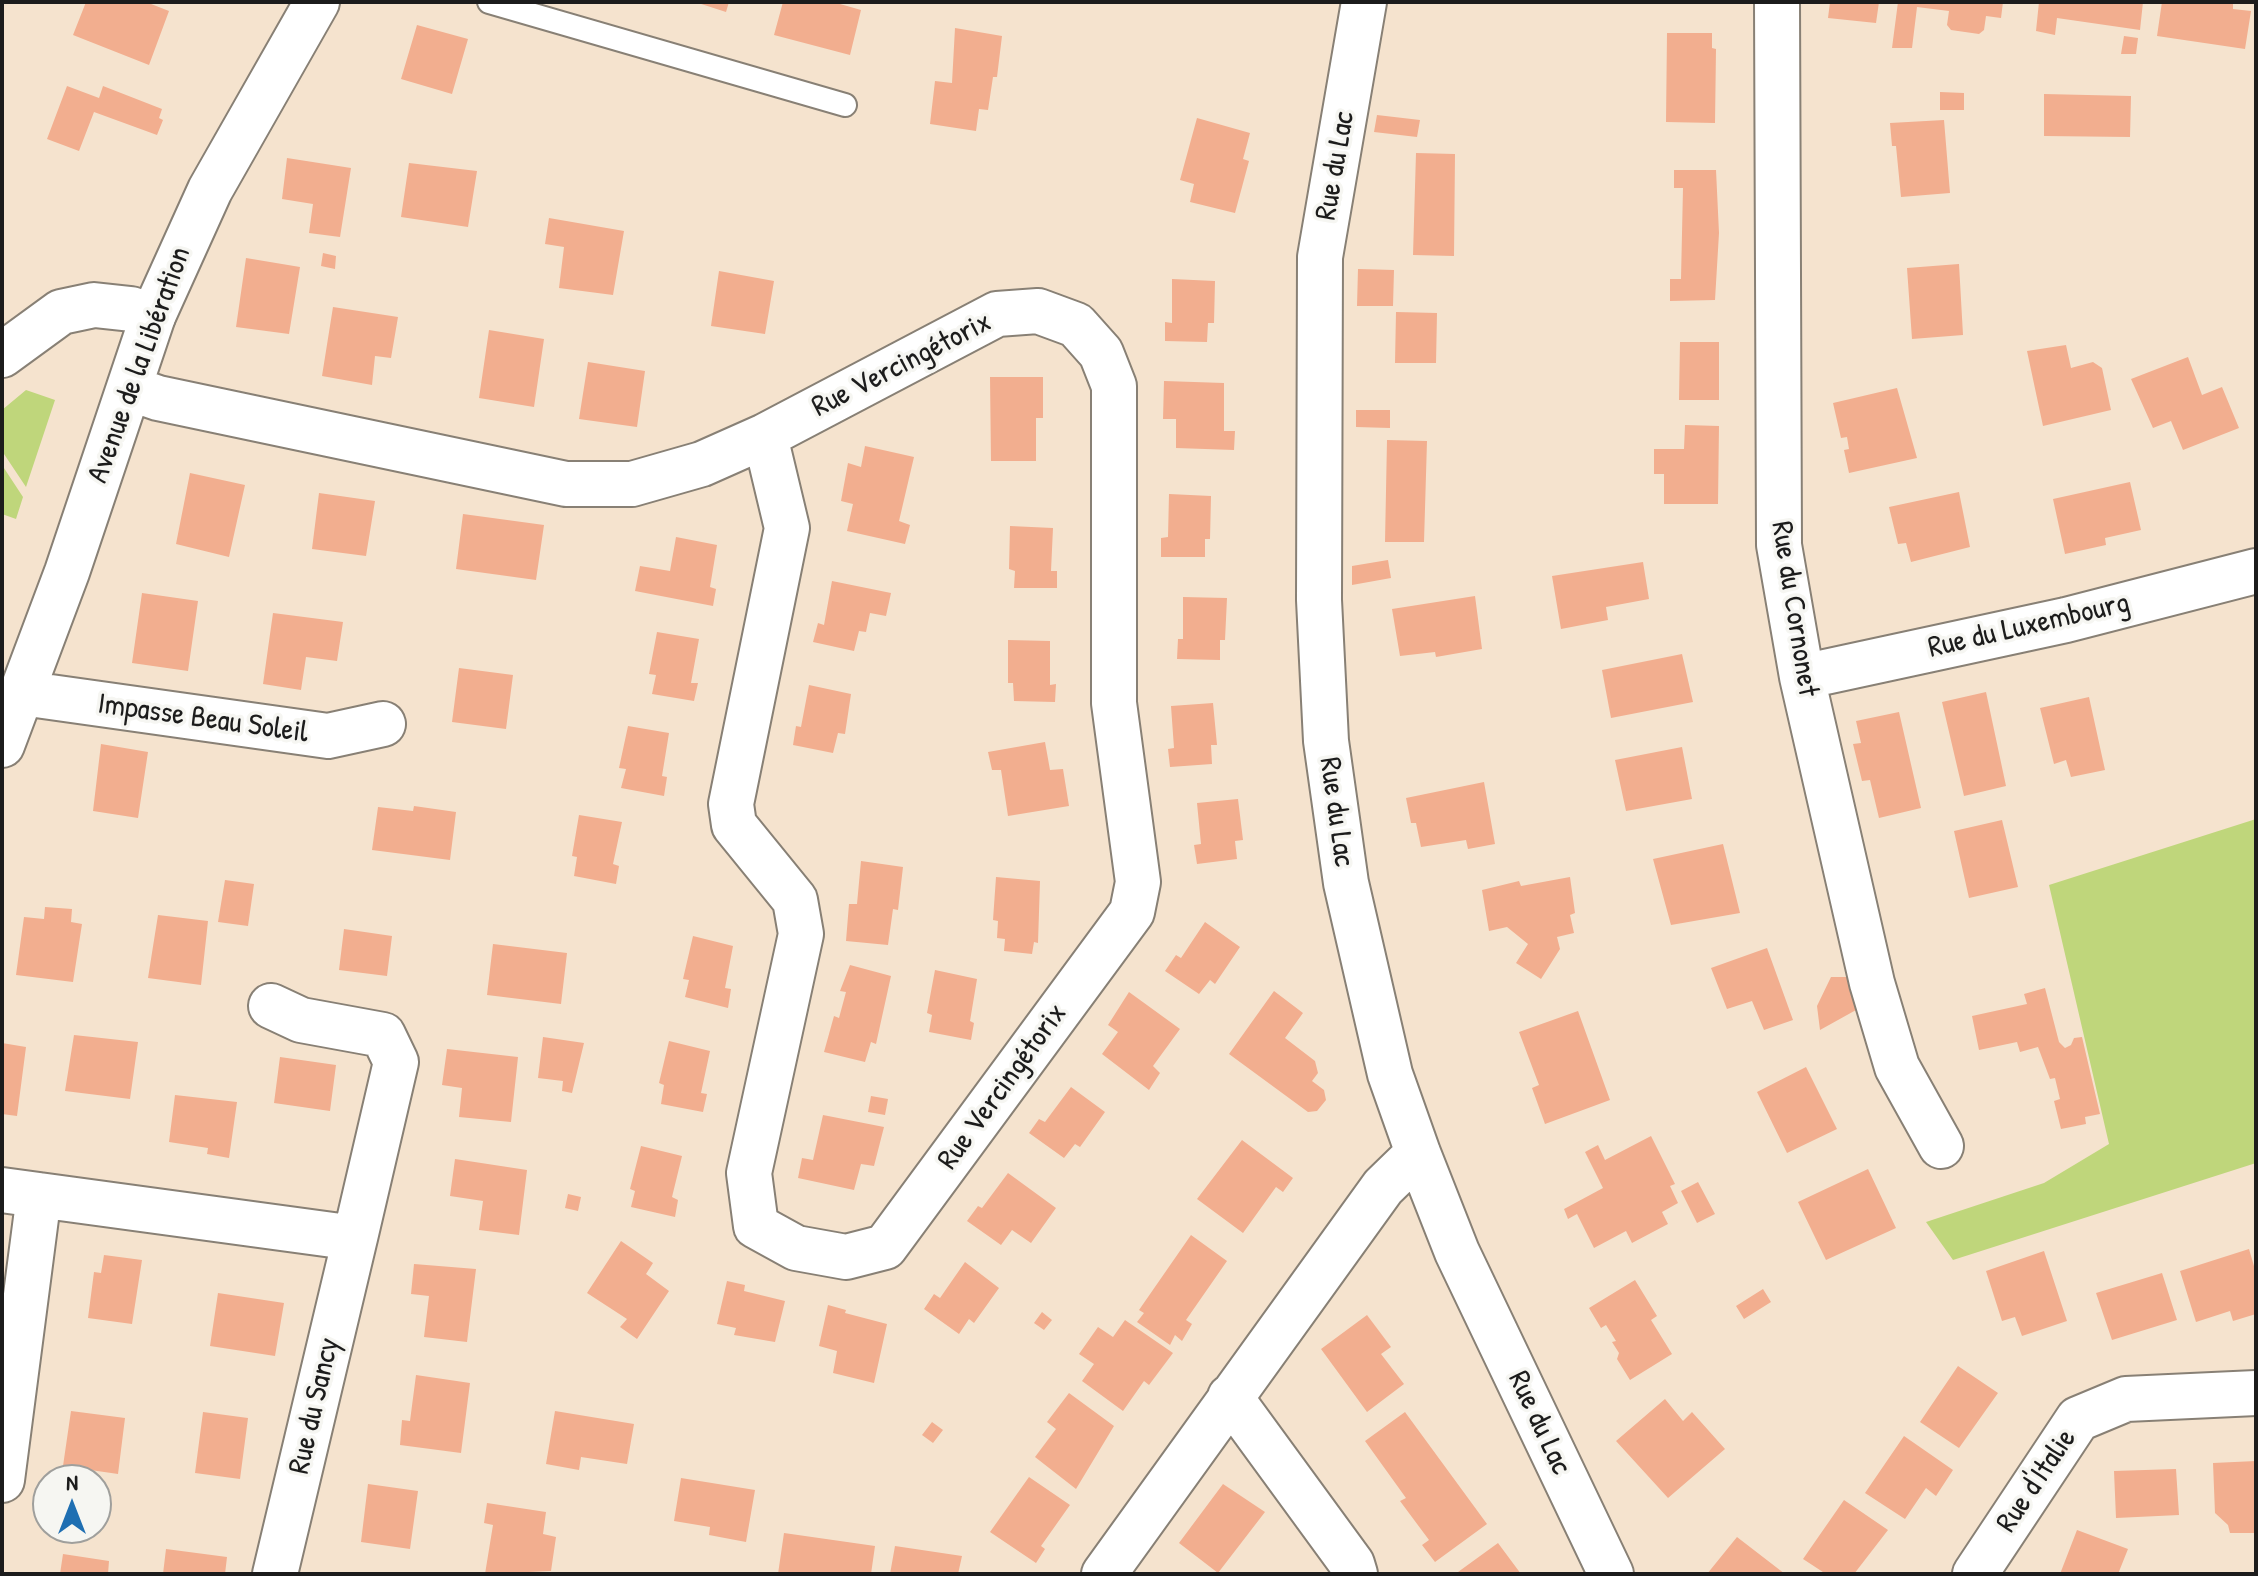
<!DOCTYPE html>
<html>
<head>
<meta charset="utf-8">
<style>
  body { margin:0 }
  #map { position:relative; width:2258px; height:1576px; overflow:hidden; background:#f5e3ce; font-family:"Patrick Hand",sans-serif }
  canvas { display:block }
  .frame { position:absolute; inset:0; border:4px solid #1c1c1c; pointer-events:none }
  .north { position:absolute; left:32px; top:1464px; width:80px; height:80px; box-sizing:border-box; background:#f6f6f2; border:2px solid #9f9f9c; border-radius:50%; rotate:0deg; font-size:22px; font-weight:700; line-height:32px; text-align:center; color:#1c1c1c }
  .north::after { content:''; display:block; margin:auto; width:28px; height:36px; background:#1f6fb2; clip-path:polygon(50% 0,100% 100%,50% 72%,0 100%) }
</style>
</head>
<body>
<div id="map">
<canvas width="2258" height="1576"></canvas>
<div class="frame"></div>
<div class="north">N</div>
</div>
<script>
const ctx = document.querySelector('canvas').getContext('2d');
ctx.lineJoin = 'round';
function paint(path, color) { ctx.fillStyle = color; ctx.fill(path, 'evenodd'); }
const poly = rows => new Path2D(rows.map(r => 'M' + r).join(''));
function trace(path, color, width, dash) { ctx.strokeStyle = color; ctx.lineWidth = width; ctx.lineCap = dash ? 'butt' : 'round'; ctx.setLineDash(dash || []); ctx.stroke(path); }
function write(font, color, halo, rows, align = 'center') {
  ctx.font = font + ' "Patrick Hand",sans-serif'; ctx.lineWidth = 7; ctx.setLineDash([]); ctx.textBaseline = 'middle'; ctx.strokeStyle = halo; ctx.fillStyle = color; for (const [text, x, y, turn = 0] of rows) {
    ctx.save(); ctx.translate(x, y); ctx.rotate((+turn || 0) * Math.PI / 180); ctx.textAlign = isNaN(turn) ? turn : align; if (halo) ctx.strokeText(text, 0, 0); ctx.fillText(text, 0, 0); ctx.restore();
  }
}
paint(poly([
  [26,390,55,400,26,487,2,451,2,410],
  [2,465,23,497,16,519,2,514],
  [2256,819,2256,1163,1953,1260,1926,1222,2044,1183,2109,1144,2049,885]
]), '#bfd67b');
paint(poly([
  [86,2,146,2,169,11,149,65,73,35],
  [695,2,729,2,726,12],
  [783,2,833,2,861,10,850,55,774,35],
  [1830,2,1879,2,1876,23,1828,18],
  [1898,2,2003,2,2001,18,1986,16,1984,30,1979,34,1951,30,1947,25,1949,11,1917,7,1912,48,1892,48],
  [2039,2,2143,2,2140,30,2057,18,2055,35,2036,31],
  [2162,2,2233,2,2233,9,2251,11,2245,49,2157,36],
  [417,25,468,39,452,94,401,79],
  [955,28,1002,36,997,77,993,77,988,110,979,109,976,131,930,124,935,81,952,83],
  [1667,33,1712,33,1712,48,1716,49,1715,123,1666,122],
  [2124,36,2138,38,2136,54,2121,54],
  [67,86,99,98,103,86,162,109,159,118,163,120,157,135,94,112,79,151,47,139],
  [1940,92,1964,93,1964,110,1940,110],
  [2044,94,2131,96,2130,137,2044,136],
  [1377,115,1420,120,1417,137,1374,132],
  [1197,118,1250,133,1243,159,1249,161,1235,213,1190,202,1194,184,1180,180],
  [1944,120,1950,193,1901,197,1896,146,1892,146,1890,123],
  [1416,153,1455,154,1454,256,1413,255],
  [287,158,351,168,340,237,309,233,313,204,282,199],
  [409,163,477,171,468,227,401,217],
  [1674,170,1716,170,1719,233,1715,300,1670,301,1670,279,1681,279,1683,188,1674,188],
  [549,218,624,231,613,295,559,288,564,247,545,244],
  [323,253,336,256,335,269,321,266],
  [246,258,300,267,289,334,236,327],
  [1959,264,1963,335,1912,339,1907,268],
  [1358,269,1394,270,1393,306,1357,306],
  [719,271,774,281,765,334,711,326],
  [1172,279,1215,281,1214,323,1208,323,1207,342,1165,341,1165,322,1172,323],
  [333,307,398,317,391,358,375,356,372,385,322,376],
  [1396,312,1437,313,1436,363,1395,363],
  [489,330,544,339,534,407,479,398],
  [1680,342,1719,342,1719,400,1679,400],
  [2066,345,2071,368,2093,362,2102,368,2111,410,2043,426,2027,351],
  [2188,357,2202,395,2222,387,2239,428,2183,450,2171,421,2153,428,2131,379],
  [588,362,645,371,637,427,579,419],
  [990,377,1043,377,1043,418,1036,418,1036,461,991,461],
  [1164,381,1224,383,1224,431,1235,431,1234,450,1176,448,1176,419,1163,419],
  [1897,388,1917,458,1849,473,1844,450,1849,449,1847,437,1841,438,1833,403],
  [1356,410,1390,410,1390,428,1356,427],
  [1685,425,1719,426,1718,504,1664,504,1664,474,1654,474,1654,449,1684,449],
  [1387,440,1427,441,1424,542,1385,542],
  [865,446,914,457,899,521,910,525,905,544,847,531,853,504,841,501,848,463,861,467],
  [190,473,245,485,229,557,176,544],
  [2130,482,2141,530,2105,538,2106,545,2065,554,2053,499],
  [1959,492,1970,547,1911,562,1906,543,1898,544,1889,507],
  [319,493,375,501,366,556,312,549],
  [1169,494,1211,496,1210,539,1205,539,1205,557,1161,557,1161,538,1168,537],
  [463,514,544,525,536,580,456,569],
  [1010,526,1053,528,1051,571,1057,571,1057,588,1014,588,1015,571,1009,569],
  [676,537,717,545,710,587,716,589,713,606,635,591,640,566,670,571],
  [1388,560,1391,578,1352,585,1352,566],
  [1643,562,1649,599,1606,607,1608,620,1561,629,1552,576],
  [832,581,891,593,886,616,870,613,866,632,859,631,854,651,813,642,818,623,824,625],
  [142,593,198,601,188,671,132,663],
  [1475,596,1482,649,1436,657,1435,652,1400,656,1392,609],
  [1183,597,1227,598,1225,640,1220,640,1220,660,1177,659,1178,639,1183,639],
  [273,613,343,622,337,661,306,657,301,690,263,684],
  [657,632,699,639,691,683,698,683,694,701,652,694,656,675,649,674],
  [1008,640,1050,641,1050,685,1056,684,1055,702,1014,701,1013,683,1008,683],
  [1682,654,1693,702,1611,718,1602,670],
  [459,668,513,675,506,729,452,722],
  [809,685,851,694,845,734,838,733,833,753,793,745,796,726,801,727],
  [1986,692,2006,786,1964,796,1942,702],
  [2089,697,2105,770,2071,777,2066,760,2054,764,2040,708],
  [1213,703,1217,745,1211,745,1212,764,1170,767,1168,749,1174,748,1171,706],
  [1899,712,1921,808,1879,818,1870,780,1862,781,1853,744,1861,743,1856,721],
  [628,726,669,733,662,776,667,777,664,796,621,788,626,769,619,768],
  [1045,742,1050,770,1063,769,1069,806,1008,816,1001,770,992,770,988,752],
  [101,744,148,752,138,818,93,811],
  [1682,747,1692,799,1626,811,1615,760],
  [1484,782,1495,844,1468,849,1466,840,1421,847,1416,823,1411,823,1406,798],
  [1238,799,1243,840,1235,841,1237,859,1197,864,1194,845,1201,844,1197,803],
  [414,806,456,812,450,860,372,850,378,807,413,811],
  [579,815,622,822,613,864,619,866,616,884,574,876,577,857,572,856],
  [2002,820,2018,887,1969,898,1954,831],
  [1723,844,1740,913,1671,925,1653,859],
  [861,861,903,867,898,910,893,909,888,945,846,941,849,904,857,904],
  [996,877,1040,881,1038,943,1034,942,1032,954,1004,951,1005,939,997,938,998,921,993,920],
  [1570,877,1575,913,1570,915,1574,933,1557,937,1560,949,1541,979,1516,963,1528,944,1507,927,1489,931,1482,890,1519,881,1521,886],
  [225,880,254,884,248,926,218,922],
  [45,907,72,909,71,922,82,924,73,982,16,975,24,917,44,919],
  [158,915,208,921,201,985,148,978],
  [1205,922,1240,947,1215,984,1210,980,1199,994,1165,971,1176,955,1181,958],
  [344,929,392,936,387,976,339,970],
  [693,936,733,946,725,988,731,989,728,1008,685,997,689,980,683,979],
  [493,944,567,953,561,1004,487,995],
  [1767,948,1793,1020,1764,1030,1752,1001,1727,1009,1711,968],
  [850,965,891,976,876,1044,871,1042,865,1062,824,1052,834,1016,839,1018,846,992,840,991],
  [935,970,977,979,970,1021,974,1023,971,1040,929,1032,932,1015,927,1013],
  [1831,977,1848,977,1856,1010,1820,1030,1817,1006],
  [2045,988,2059,1042,2065,1048,2071,1045,2074,1038,2082,1037,2100,1114,2085,1117,2086,1124,2061,1129,2054,1101,2060,1099,2055,1078,2050,1079,2038,1047,2020,1052,2017,1042,1979,1050,1972,1016,2027,1004,2024,994],
  [1274,991,1303,1013,1285,1038,1315,1061,1318,1073,1312,1081,1324,1090,1326,1100,1317,1111,1308,1112,1229,1054],
  [1129,992,1180,1029,1153,1066,1160,1073,1149,1090,1102,1054,1118,1032,1108,1025],
  [1578,1011,1610,1100,1545,1124,1532,1088,1539,1085,1519,1032],
  [74,1035,138,1042,130,1099,65,1091],
  [543,1037,584,1043,572,1093,562,1091,563,1081,538,1078],
  [669,1041,710,1051,701,1093,707,1094,703,1112,661,1104,664,1085,659,1083],
  [2,1043,26,1047,17,1116,2,1114],
  [447,1049,518,1057,511,1122,459,1117,462,1088,442,1085],
  [280,1057,336,1065,330,1111,274,1103],
  [1806,1067,1837,1129,1787,1153,1757,1092],
  [1071,1087,1105,1112,1080,1147,1075,1144,1064,1158,1029,1133,1039,1119,1045,1122],
  [175,1095,237,1102,229,1158,207,1154,208,1148,169,1142],
  [871,1096,888,1099,885,1115,868,1112],
  [823,1115,884,1127,874,1166,861,1164,854,1190,798,1178,802,1158,813,1160],
  [1651,1136,1675,1184,1670,1186,1678,1203,1662,1212,1668,1224,1632,1243,1626,1231,1594,1248,1577,1214,1568,1219,1564,1209,1603,1188,1585,1152,1598,1145,1605,1160],
  [1242,1140,1293,1178,1283,1192,1276,1187,1243,1233,1197,1199],
  [641,1146,682,1156,672,1197,678,1200,675,1217,631,1207,635,1191,630,1189],
  [455,1159,527,1170,519,1235,479,1230,483,1201,450,1196],
  [1868,1169,1896,1228,1826,1260,1798,1202],
  [1008,1173,1056,1208,1031,1243,1012,1230,1001,1245,967,1221,978,1206,982,1208],
  [1698,1182,1715,1214,1697,1223,1681,1191],
  [568,1194,581,1197,578,1211,565,1208],
  [1191,1235,1227,1261,1186,1320,1192,1324,1182,1341,1175,1335,1170,1345,1137,1322,1144,1313,1139,1310],
  [621,1241,653,1263,646,1274,669,1291,637,1339,620,1327,627,1319,587,1293],
  [2249,1249,2256,1273,2256,1314,2233,1321,2230,1311,2196,1322,2180,1271],
  [2044,1251,2067,1321,2022,1336,2015,1317,2002,1321,1986,1271],
  [104,1255,142,1260,132,1324,88,1318,94,1272,101,1273],
  [965,1262,999,1288,974,1323,969,1319,959,1334,924,1309,934,1294,940,1298],
  [414,1264,476,1269,467,1342,424,1337,429,1296,411,1294],
  [2162,1273,2177,1320,2112,1340,2096,1293],
  [1635,1280,1657,1316,1651,1320,1672,1354,1630,1380,1617,1359,1619,1353,1612,1342,1616,1341,1606,1325,1601,1328,1589,1308],
  [727,1281,745,1285,744,1291,785,1301,775,1342,734,1335,736,1328,717,1324],
  [1763,1289,1771,1302,1744,1319,1736,1306],
  [218,1293,284,1303,275,1356,210,1346],
  [828,1305,846,1310,845,1313,887,1324,874,1383,833,1373,837,1351,819,1346],
  [1042,1312,1052,1320,1044,1330,1034,1323],
  [1367,1315,1391,1347,1381,1354,1404,1384,1367,1412,1321,1349],
  [1125,1320,1173,1353,1149,1385,1144,1381,1123,1411,1082,1381,1094,1364,1079,1354,1098,1327,1113,1337],
  [1958,1366,1998,1393,1959,1448,1920,1422],
  [416,1375,470,1383,461,1453,400,1445,402,1420,410,1421],
  [1069,1393,1114,1426,1076,1489,1035,1457,1056,1429,1047,1422],
  [1665,1399,1683,1421,1692,1412,1725,1449,1668,1498,1616,1441],
  [71,1411,125,1418,118,1474,63,1466],
  [555,1411,634,1424,627,1464,581,1457,579,1470,546,1464],
  [203,1412,248,1418,240,1479,195,1473],
  [1405,1412,1487,1524,1435,1562,1422,1545,1429,1540,1400,1501,1406,1498,1365,1441],
  [932,1422,943,1430,933,1443,922,1435],
  [1904,1436,1953,1470,1936,1496,1926,1488,1905,1519,1865,1493],
  [2256,1461,2256,1533,2230,1533,2228,1525,2215,1513,2213,1463],
  [2176,1469,2179,1515,2116,1518,2114,1471],
  [1029,1477,1070,1505,1041,1546,1045,1549,1036,1563,990,1532],
  [681,1478,755,1490,746,1542,709,1535,710,1527,674,1521],
  [368,1484,418,1491,410,1549,361,1542],
  [1223,1484,1265,1512,1218,1573,1179,1543],
  [1844,1500,1888,1530,1854,1574,1826,1574,1803,1559],
  [487,1503,546,1512,543,1534,556,1537,551,1571,485,1574,493,1525,484,1523],
  [2077,1530,2128,1549,2118,1574,2060,1574],
  [784,1533,875,1546,871,1574,778,1574],
  [1737,1537,1785,1574,1707,1574],
  [1498,1543,1521,1574,1460,1574,1458,1572],
  [895,1546,962,1556,958,1574,890,1574],
  [166,1549,227,1557,225,1574,163,1574],
  [63,1554,109,1561,108,1574,60,1574]
]), '#f2ae8f');
const service = poly([
  [489,2,845,105]
]);
const minor = poly([
  [1364,2,1320,257,1319,600,1326,741,1346,883,1390,1074,1418,1153,1457,1252,1611,1574],
  [1777,2,1779,545,1802,677,1872,983,1897,1067,1941,1146],
  [129,388,158,398,566,484,632,484,702,464,765,436,997,314,1038,311,1076,325,1101,353,1114,386,1114,703,1138,882,1132,912,885,1247,846,1257,796,1248,756,1226,749,1173,801,934,795,900,734,825,731,804,787,528,765,436],
  [1802,677,2066,620,2256,571],
  [22,693,328,736,383,724],
  [2,745,67,572,153,316],
  [271,1006,301,1020,383,1035,396,1062,355,1238],
  [2,1190,355,1238,275,1574],
  [1230,1397,1352,1564,1355,1574],
  [2,1480,39,1195],
  [1104,1574,1383,1187,1418,1153],
  [1975,1574,2078,1419,2126,1399,2256,1393]
]);
const tertiary = poly([
  [2,355,61,312,94,305,131,309,153,316,210,190,317,2]
]);
trace(service, '#888075', 26);
trace(minor, '#888075', 48);
trace(tertiary, '#888075', 48);
trace(service, '#fff', 22);
trace(minor, '#fff', 44);
trace(tertiary, '#fff', 44);
write('30px', '#1c1c1c', '#f6f6f2', [
  ["Rue du Lac",1336,166,-80],
  ["Avenue de la Libération",140,365,-70],
  ["Rue Vercingétorix",902,365,-27],
  ["Rue du Cornonet",1794,609,81],
  ["Rue du Luxembourg",2029,626,-13],
  ["Impasse Beau Soleil",203,719,8],
  ["Rue du Lac",1336,812,82],
  ["Rue Vercingétorix",1003,1087,-54],
  ["Rue du Sancy",315,1406,-77],
  ["Rue du Lac",1539,1423,65],
  ["Rue d'Italie",2037,1481,-56]
]);
</script>
</body>
</html>
